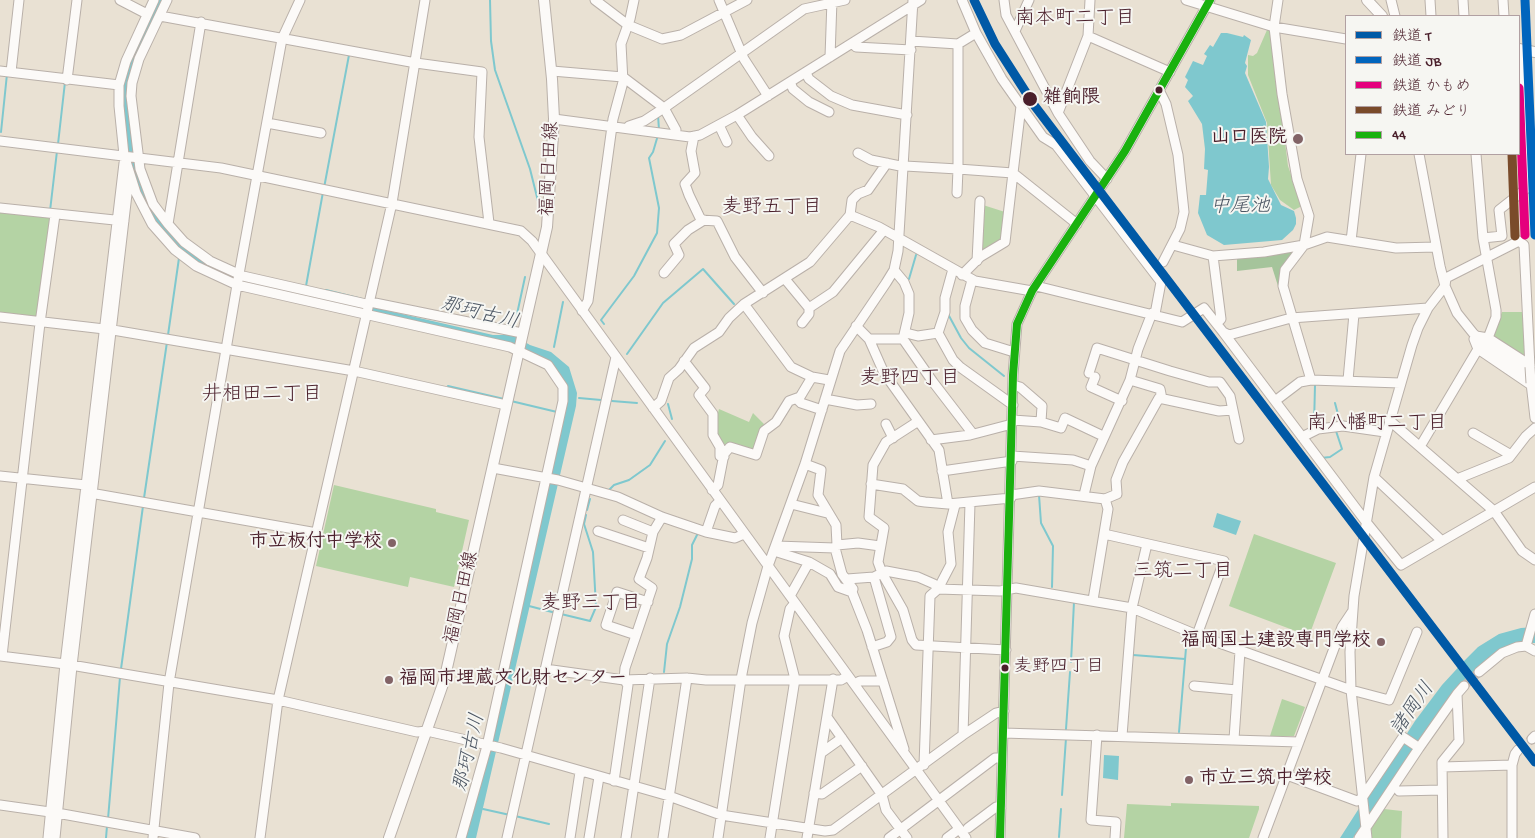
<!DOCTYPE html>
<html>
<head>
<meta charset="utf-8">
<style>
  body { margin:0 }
  #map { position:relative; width:1535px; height:838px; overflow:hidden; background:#e9e1d3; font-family:"Gochi Hand","Klee One",sans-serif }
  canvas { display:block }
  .legend { position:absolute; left:1345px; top:15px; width:175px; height:140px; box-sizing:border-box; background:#f6f6f2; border:1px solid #b1a0a2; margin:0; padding:6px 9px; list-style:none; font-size:15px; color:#4a1f2b }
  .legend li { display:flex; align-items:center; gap:10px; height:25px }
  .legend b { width:25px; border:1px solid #b1a0a2 }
</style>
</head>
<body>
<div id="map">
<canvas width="1535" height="838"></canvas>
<ul class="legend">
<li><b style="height:6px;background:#0059a6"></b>鉄道 T</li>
<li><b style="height:6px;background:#0065bd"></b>鉄道 JB</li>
<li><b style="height:6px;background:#e5007d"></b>鉄道 かもめ</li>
<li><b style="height:6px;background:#7a4b2a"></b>鉄道 みどり</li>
<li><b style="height:6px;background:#1ab10f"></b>44</li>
</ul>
</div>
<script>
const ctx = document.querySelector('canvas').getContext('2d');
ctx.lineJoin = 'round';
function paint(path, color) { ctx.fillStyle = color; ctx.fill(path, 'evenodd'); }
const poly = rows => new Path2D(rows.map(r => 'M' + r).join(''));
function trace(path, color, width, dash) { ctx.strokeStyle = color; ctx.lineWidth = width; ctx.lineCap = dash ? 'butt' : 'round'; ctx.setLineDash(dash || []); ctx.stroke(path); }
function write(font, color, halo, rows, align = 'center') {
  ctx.font = font + ' "Gochi Hand","Klee One",sans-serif'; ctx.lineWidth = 4; ctx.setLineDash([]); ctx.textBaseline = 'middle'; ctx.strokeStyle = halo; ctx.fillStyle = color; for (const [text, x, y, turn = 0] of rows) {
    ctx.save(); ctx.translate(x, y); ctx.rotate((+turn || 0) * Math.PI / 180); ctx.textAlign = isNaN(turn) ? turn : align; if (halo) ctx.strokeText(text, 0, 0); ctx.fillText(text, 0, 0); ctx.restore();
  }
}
paint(poly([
  [1267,30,1271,31,1288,166,1302,206,1294,210,1280,200,1271,185,1267,123,1248,75,1248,55,1253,56,1257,53],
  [983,205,1005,212,1002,240,980,254],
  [0,212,51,218,38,318,0,314],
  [1502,312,1524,312,1526,353,1520,357,1492,337],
  [719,409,749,422,753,413,764,424,756,451,753,452,719,443,714,428],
  [334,485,436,509,436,512,469,520,454,587,410,577,408,587,316,566],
  [1254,534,1336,563,1309,636,1229,606],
  [1282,699,1305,707,1294,736,1270,736],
  [1171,803,1259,806,1259,809,1249,838,1124,838,1127,804,1171,806],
  [1384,809,1402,811,1401,838,1372,838,1371,829]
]), '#b4d3a4');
paint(poly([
  [1297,248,1280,285,1278,286,1272,267,1237,271,1237,256]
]), '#a5c49b');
paint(poly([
  [158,0,165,0,132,72,138,169,160,218,218,267,372,307,493,335,513,335,530,345,551,352,569,367,577,393,576,406,476,838,465,838,475,806,566,394,544,360,214,275,170,242,145,209,132,170,124,126,122,96,126,70],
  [1221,33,1227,33,1243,37,1244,35,1251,40,1245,63,1247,66,1245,73,1266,122,1269,167,1268,179,1281,205,1294,211,1296,218,1296,224,1293,230,1282,240,1224,245,1207,235,1198,213,1200,195,1206,195,1208,170,1204,169,1205,149,1202,124,1188,101,1193,96,1185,87,1188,80,1185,77,1193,61,1203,65,1207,56,1204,54,1210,45,1213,47],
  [1217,513,1241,521,1236,535,1213,527],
  [1535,627,1535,643,1524,643,1489,659,1449,703,1370,819,1361,826,1353,838,1340,838,1415,721,1442,685,1465,660,1478,647,1499,634,1521,628],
  [1104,755,1119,756,1118,780,1103,778]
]), '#7fc8ce');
trace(poly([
  [490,0,491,41,495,70,530,169,540,209],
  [658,115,659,130],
  [1,132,7,74],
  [58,144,65,82],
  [324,188,349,55],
  [50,211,57,151],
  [909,279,916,255],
  [309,287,306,286,323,192],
  [326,290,366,300],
  [948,314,961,338,969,348,1004,376],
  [604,324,601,320,634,276,657,233,659,208,649,158,653,152,658,135],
  [514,328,525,277],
  [168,335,179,258],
  [554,347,563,302],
  [627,354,663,303,703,269,734,304],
  [448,386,504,399],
  [579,398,601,400],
  [511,401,557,412],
  [612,401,637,403],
  [1335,403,1340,422],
  [668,404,672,419],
  [1314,426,1315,385],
  [1321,458,1330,457,1342,449,1336,431],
  [609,490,614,485,629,480,650,465,665,441],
  [1039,495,1041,523,1053,546,1052,587],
  [144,498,167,342],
  [587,510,590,499],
  [586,515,584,524,593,552,596,607,590,621],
  [529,606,556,613],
  [561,614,590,621],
  [1133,655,1185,659],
  [1071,662,1074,602],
  [121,669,143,506],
  [664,672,667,644,680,607,692,559,692,545,698,533],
  [1066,729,1070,672],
  [1179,732,1187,636],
  [1062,795,1066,738],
  [483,809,510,815],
  [515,816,549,824],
  [108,819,120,677],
  [1059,837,1061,809],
  [106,838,107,826]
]), '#7fc8ce', 2);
trace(poly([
  [1464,686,1479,672],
  [1518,750,1532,739]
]), '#c9bab1', 9, [9, 4.5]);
const minor = poly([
  [120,0,147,14],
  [154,0,126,61,119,85,119,106,124,155,136,193,152,224,175,250,196,266,237,285,510,347,548,365,563,387,563,401,487,746,461,838],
  [167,0,139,59,132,83,131,96,140,169,153,204,168,224],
  [595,0,628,25,662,39,681,35,747,0],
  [719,0,744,59,768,96],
  [1004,0,1006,15,1058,113,1090,161,1107,179],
  [1186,0,1274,27,1346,39],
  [1278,0,1274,27,1282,94,1297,179,1309,216,1304,245,1285,270,1283,286,1311,380],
  [1391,0,1395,16],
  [1430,0,1431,16],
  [1463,0,1464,16],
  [1503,0,1504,16],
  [160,16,416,63,482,72,479,137,489,223],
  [201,22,168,224,184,242,210,261,243,276,366,304,370,302,522,333],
  [1015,31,1029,0],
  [1088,36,1090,0],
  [911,41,958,44,976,33],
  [853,43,856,47,911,50],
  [830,57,832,0],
  [0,71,119,85],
  [552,71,623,77,664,108,676,130,675,134],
  [11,72,19,0],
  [806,73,809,79,831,96,852,105,907,115],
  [67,80,77,0],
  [790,82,793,89,809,102,829,112],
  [1160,92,1166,104,1178,155,1184,212,1180,229,1163,262],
  [1021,106,1043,137,1056,145,1161,282,1155,314],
  [1058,113,1088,36,1170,72],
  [737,115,752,137,769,156],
  [554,119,690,137,700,135,737,115,921,0],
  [267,123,321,133],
  [719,125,727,142],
  [629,126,644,121,664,108,804,9,845,0],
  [694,136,691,151,695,173,685,184,689,195,701,220,717,221,735,257,763,293],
  [0,141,221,168,521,231,532,241,966,838],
  [858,153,871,160,905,167],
  [1419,154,1440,266,1445,286,1457,313,1473,333,1485,344,1535,377],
  [1476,154,1483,238,1496,310,1496,317,1488,338],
  [905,166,958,169,958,44],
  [1013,173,1077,224],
  [957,193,958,169,1013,173,1021,106,1002,79,976,33,962,0],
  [0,208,124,221],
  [850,215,852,200,858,194,868,190,887,163],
  [1483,238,1502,236,1499,210,1527,188,1522,50],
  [1351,241,1361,154],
  [1173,245,1213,256,1264,252,1304,245,1327,237,1396,248,1436,247],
  [1213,256,1221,319,1217,323],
  [977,261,980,201],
  [953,269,945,298,945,312,938,333,953,360,960,367,1013,405],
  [894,270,904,282,909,294,909,313,903,339,933,382,973,434],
  [664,273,679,255,674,244,688,230,704,220],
  [962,275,980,257,1005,242,1013,173],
  [785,279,809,308,833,292,884,230],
  [972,280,965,306,965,318,972,330,985,343,1014,352],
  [1036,286,1182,322,1204,308,1223,332,1229,335,1291,318,1428,308],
  [744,304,791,367,812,377,829,380],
  [582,311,588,301,613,119,623,82,621,44,630,19,634,0],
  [0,317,113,330,354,371,506,405],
  [802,323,809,314,809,308],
  [856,326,869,339,884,373,939,450,948,504,1011,498],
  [1223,332,1367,523,1401,565,1442,541,1374,477],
  [906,333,918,336,938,333],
  [869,339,903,339],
  [684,361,705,388,699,395,713,414,713,435,720,447,720,456,724,457],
  [1530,365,1488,338,1476,336,1474,339,1478,349,1531,385],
  [1089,373,1097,348,1170,371,1209,382,1220,382,1230,396,1239,439],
  [1095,377,1091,387,1122,401],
  [1130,380,1160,389,1162,399],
  [1348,380,1354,314],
  [1531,383,1535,418],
  [1013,385,1020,387,1042,406,1041,422],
  [797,399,801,403,822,410],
  [825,399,857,405,871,404],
  [1275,401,1300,382,1311,380,1400,383],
  [653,408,661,401,669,378,679,369,694,348,719,332,729,318,744,304,810,262,850,215,879,227,975,281,1032,291],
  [1013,420,1041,422,1061,428,1065,418,1103,436],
  [1389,420,1494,511,1442,541],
  [917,422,886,442,873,465,869,517,884,528,878,562,882,573,903,610,912,640,916,645,1006,650],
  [886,424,893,438],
  [1473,433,1511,455],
  [1302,437,1318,429,1343,426,1385,432],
  [931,440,970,435,1012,424],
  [1421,445,1478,349],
  [1012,456,1073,460,1091,466],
  [805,464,821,470,818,495,836,525,837,545],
  [493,468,558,480,618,497,662,517,706,532,735,538,744,534],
  [942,471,1012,461],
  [0,476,86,485],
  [1457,479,1509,458,1526,436,1535,428],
  [871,484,903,489,918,501,925,502,948,504],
  [1535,487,1494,511,1522,551,1535,560],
  [712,490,718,485,724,454,730,447,756,455,764,431,776,422,789,401,800,397,812,377],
  [88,491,96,494,317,533],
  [1011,495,1039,491,1105,499,1108,509,1093,600],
  [1084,495,1091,466,1130,380,1138,349,1152,313],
  [1105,499,1117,494,1116,480,1123,462,1159,398,1219,411,1233,410],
  [791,504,827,513],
  [623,520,653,532],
  [598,531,649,548],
  [706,532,715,506,720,501],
  [1104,534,1224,561,1197,635],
  [776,546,835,548,837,545,858,543,880,546],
  [835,548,842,574,853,589,852,592,867,630,904,749],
  [774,551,809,562],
  [847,579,874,577,886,571,918,577,934,584,938,589,1000,591,1016,588,1132,608,1197,635,1351,690,1389,700,1417,632],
  [790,596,809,562,830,574,838,587,852,592],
  [636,635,606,625,617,592,648,602],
  [1526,646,1535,614],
  [872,647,887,642,891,637,874,577],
  [0,656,65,664,278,700,417,732,427,731,501,748,669,796,721,815,825,831,833,830,963,735,996,713,1004,711],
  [2,656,40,323,55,215],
  [545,669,624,680,687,678,706,680,841,680,848,676],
  [1479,672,1502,653,1517,647,1526,646,1535,651],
  [854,684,860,681,883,681],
  [1194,686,1237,690],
  [827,717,882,795,886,810,907,838],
  [1003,733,1299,742],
  [963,735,970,503],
  [1097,735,1091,820,1116,822,1115,838],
  [1122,736,1132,608,1147,544],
  [1234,739,1240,651],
  [1532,739,1535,736],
  [821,753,842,738],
  [924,765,930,596,938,589,951,564,948,532,955,505],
  [1442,767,1512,765],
  [1287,775,1357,801,1362,798,1403,737,1418,747],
  [614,781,628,685,624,680,625,668,652,588,639,579,647,558,653,532,662,517],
  [1399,791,1442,790],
  [814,793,822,794,862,766],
  [0,805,57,813,195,838],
  [968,828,996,807,1001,808],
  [48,838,65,664,124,163],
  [55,838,72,666,129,177],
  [153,838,169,683,237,285,282,39,300,0],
  [260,838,278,700,392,203,425,0],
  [507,838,616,357],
  [570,838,580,772],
  [589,838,599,777],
  [626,838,650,678],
  [663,838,687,678],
  [718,838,741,679,752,623,768,566,805,464,840,351,886,283,894,270,898,251,913,0],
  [770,838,795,679,784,636,790,609,795,603],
  [807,838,833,679],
  [889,838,995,758,1002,758],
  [947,838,959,829],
  [1000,838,1013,375,1017,324,1032,291,1125,151,1210,0],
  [1263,838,1342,627,1352,612],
  [1359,838,1419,748,1457,694,1464,686],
  [1367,838,1351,690,1350,652,1354,596,1374,477,1412,345,1418,328,1428,308,1445,286,1446,278,1519,241,1524,245,1530,367],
  [1443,838,1442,762,1459,741,1457,694],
  [1512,838,1512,765,1515,754,1518,750]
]);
const major = poly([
  [1367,0,1382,16],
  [1519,49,1535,52],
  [389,838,444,681,547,227,554,119,552,79,544,0]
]);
trace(minor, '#b9b0a9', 11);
trace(major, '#b9b0a9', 12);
trace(minor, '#fcfaf8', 9);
trace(major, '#fcfaf8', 10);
const minorBridge = poly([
  [1530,367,1531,383]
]);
trace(minorBridge, '#b9b0a9', 11, []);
trace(minorBridge, '#fcfaf8', 9);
trace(poly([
  [1000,838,1013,375,1017,324,1032,291,1125,151,1210,0]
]), '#1ab10f', 8);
trace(poly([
  [974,0,995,44,1034,105,1535,762]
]), '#0059a6', 9);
trace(poly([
  [1525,0,1535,235]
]), '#0065bd', 9);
trace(poly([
  [1519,88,1525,235]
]), '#e5007d', 9);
trace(poly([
  [1512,154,1515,236]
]), '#7a4b2a', 9);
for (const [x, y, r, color] of [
  [1159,90,4.5,"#4a1f2b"],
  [1030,99,8,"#4a1f2b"],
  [1298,139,6,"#826366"],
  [392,543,5,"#826366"],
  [1381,642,5,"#826366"],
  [1005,668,4.5,"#4a1f2b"],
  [389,680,5,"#826366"],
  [1189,780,5,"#826366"]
]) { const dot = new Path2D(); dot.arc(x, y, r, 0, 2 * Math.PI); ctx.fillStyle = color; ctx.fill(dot); trace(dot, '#f6f6f2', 2); }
write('18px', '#4a1f2b', '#f6f6f2', [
  ["麦野四丁目",1014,668]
], 'left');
write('bold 19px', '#4a1f2b', '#f6f6f2', [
  ["雑餉隈",1043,99]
], 'left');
write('bold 19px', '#4a1f2b', '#f6f6f2', [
  ["山口医院",1287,139],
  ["市立板付中学校",382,543],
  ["福岡国土建設専門学校",1371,642],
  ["福岡市埋蔵文化財センター",399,680,"left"],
  ["市立三筑中学校",1199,780,"left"]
], 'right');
write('19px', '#4a1f2b', '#f6f6f2', [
  ["福岡日田線",551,169,-87],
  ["福岡日田線",463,598,-77]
]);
write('20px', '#4a1f2b', '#f6f6f2', [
  ["南本町二丁目",1075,20],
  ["麦野五丁目",772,209],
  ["麦野四丁目",910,380],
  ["井相田二丁目",262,396],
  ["南八幡町二丁目",1377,425],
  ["三筑二丁目",1183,573],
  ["麦野三丁目",591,605]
]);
write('italic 20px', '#4c5663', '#f6f6f2', [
  ["中尾池",1240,208],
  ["那珂古川",479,315,14],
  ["諸岡川",1414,710,-55],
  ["那珂古川",471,753,-77]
]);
</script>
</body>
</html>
